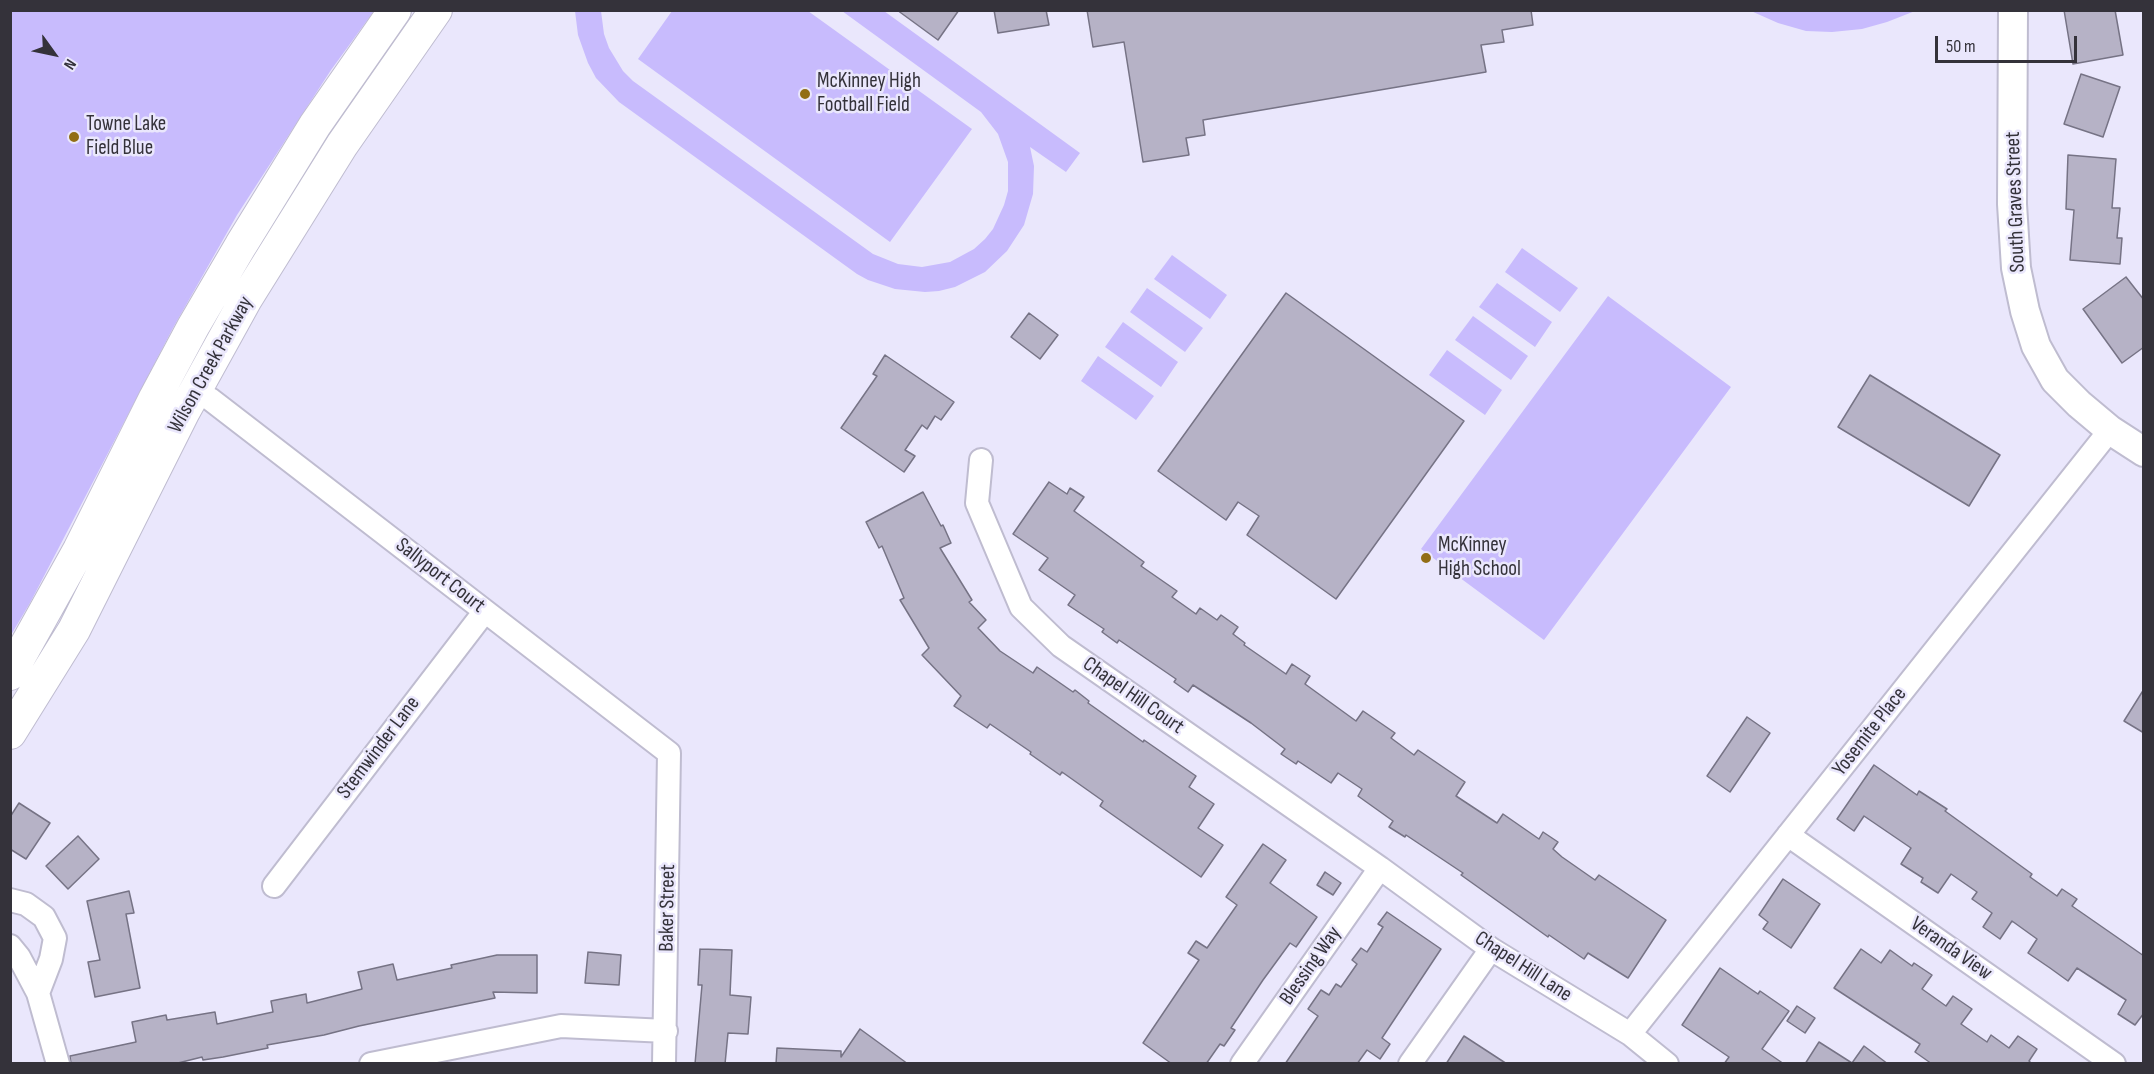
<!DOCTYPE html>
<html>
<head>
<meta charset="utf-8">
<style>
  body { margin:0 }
  #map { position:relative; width:2154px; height:1074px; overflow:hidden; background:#eae7fc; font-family:"Sofia Sans Condensed",sans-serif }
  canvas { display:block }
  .frame { position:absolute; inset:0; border:12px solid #34323a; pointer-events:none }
  .north { position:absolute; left:24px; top:24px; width:60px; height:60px; -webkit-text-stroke:4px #eae7fc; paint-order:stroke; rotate:123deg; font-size:16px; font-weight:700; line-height:24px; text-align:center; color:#34323a }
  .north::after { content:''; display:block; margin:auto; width:21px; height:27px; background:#34323a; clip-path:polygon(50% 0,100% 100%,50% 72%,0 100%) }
  .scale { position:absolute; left:1935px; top:36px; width:142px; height:27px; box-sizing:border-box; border:3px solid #34323a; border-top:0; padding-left:8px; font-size:18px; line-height:21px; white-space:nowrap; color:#34323a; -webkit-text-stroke:4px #eae7fc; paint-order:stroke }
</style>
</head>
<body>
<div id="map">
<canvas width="2154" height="1074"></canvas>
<div class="frame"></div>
<div class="north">N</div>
<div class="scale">50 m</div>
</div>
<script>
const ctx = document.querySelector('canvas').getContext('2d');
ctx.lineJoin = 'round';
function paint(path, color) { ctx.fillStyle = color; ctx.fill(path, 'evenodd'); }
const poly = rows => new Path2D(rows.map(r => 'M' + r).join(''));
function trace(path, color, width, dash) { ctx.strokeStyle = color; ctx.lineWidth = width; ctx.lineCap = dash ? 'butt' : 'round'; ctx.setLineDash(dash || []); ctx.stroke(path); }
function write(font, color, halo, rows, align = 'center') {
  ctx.font = font + ' "Sofia Sans Condensed",sans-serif'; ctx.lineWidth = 5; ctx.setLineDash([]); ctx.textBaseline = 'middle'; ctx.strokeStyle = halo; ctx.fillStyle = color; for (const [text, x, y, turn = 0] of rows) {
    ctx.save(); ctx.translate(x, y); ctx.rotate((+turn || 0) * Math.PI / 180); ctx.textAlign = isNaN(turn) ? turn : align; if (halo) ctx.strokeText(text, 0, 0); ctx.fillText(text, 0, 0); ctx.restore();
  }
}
paint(poly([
  [10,11,374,11,331,70,237,215,173,328,30,603,11,635],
  [575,11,601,11,604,34,609,48,623,71,633,81,873,254,898,264,922,267,950,262,974,249,985,239,993,229,1004,205,1008,191,1008,162,998,134,981,112,842,11,884,11,1080,153,1066,172,1030,147,1034,166,1033,194,1024,225,1007,251,985,272,955,287,939,291,925,292,895,289,868,280,857,274,619,102,596,78,588,63,578,35],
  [672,11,808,11,972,129,890,242,638,59],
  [1751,11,1915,11,1887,22,1862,29,1832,32,1806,31,1778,23],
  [1522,248,1578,288,1560,312,1505,272],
  [1172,255,1227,295,1210,319,1154,279],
  [1497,283,1552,322,1535,347,1479,307],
  [1147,288,1203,328,1185,352,1130,312],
  [1608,296,1731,387,1544,640,1421,549],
  [1473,316,1528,356,1511,380,1455,340],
  [1123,322,1178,362,1161,387,1105,347],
  [1447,350,1502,390,1485,415,1429,375],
  [1098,356,1154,396,1136,420,1081,381]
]), '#c8bbfd');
const building = poly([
  [897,10,959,10,938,40,897,10],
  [994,10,1046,10,1049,25,998,33,994,10],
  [1087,10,1531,10,1533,25,1502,30,1504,42,1481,45,1486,72,1203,120,1205,135,1186,138,1189,155,1143,162,1124,42,1093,47,1087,10],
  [2064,10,2115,10,2123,55,2073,64,2064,10],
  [2081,74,2120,87,2103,137,2064,124,2081,74],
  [2068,155,2116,159,2112,208,2120,208,2117,238,2122,238,2120,264,2070,260,2074,210,2066,209,2068,155],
  [2126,277,2144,300,2144,347,2122,363,2083,309,2126,277],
  [1286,293,1464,421,1336,599,1247,535,1259,516,1238,502,1226,520,1158,471,1286,293],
  [1029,313,1058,335,1040,359,1011,337,1029,313],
  [885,355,954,402,941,420,935,416,927,429,922,425,905,450,915,456,904,472,841,428,877,376,873,374,885,355],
  [1870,375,2000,455,1969,506,1838,427,1870,375],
  [1049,482,1067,494,1070,488,1084,497,1074,511,1144,562,1141,566,1177,591,1172,597,1196,614,1200,608,1217,620,1221,615,1238,627,1233,634,1245,643,1244,645,1286,674,1292,664,1310,676,1305,684,1356,721,1363,711,1395,733,1391,738,1414,755,1418,750,1465,782,1456,796,1497,823,1503,814,1539,839,1543,832,1558,842,1553,849,1562,857,1595,880,1599,875,1666,920,1628,978,1588,953,1584,959,1549,935,1548,937,1461,875,1463,873,1406,835,1405,837,1389,827,1393,821,1358,796,1362,789,1338,773,1331,783,1298,761,1296,764,1281,754,1285,749,1251,723,1193,685,1188,692,1174,682,1176,679,1119,640,1117,643,1102,632,1104,629,1068,605,1075,595,1039,570,1048,558,1013,534,1049,482],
  [923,492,941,526,943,525,951,543,940,548,972,600,969,602,986,620,978,628,1000,651,1033,673,1037,667,1073,692,1075,690,1089,701,1088,703,1143,742,1144,740,1196,776,1189,787,1214,804,1198,828,1223,845,1201,877,1100,806,1103,801,1062,772,1060,775,1030,754,1031,752,990,724,987,728,954,706,961,696,922,655,929,648,900,600,904,598,882,546,879,548,866,522,923,492],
  [2144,689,2144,733,2124,721,2144,689],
  [1747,717,1770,733,1730,792,1707,776,1747,717],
  [1874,765,1917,795,1919,791,1947,809,1945,811,2032,874,2030,877,2057,896,2062,889,2077,899,2072,906,2144,956,2144,1013,2135,1025,2118,1014,2126,1000,2077,968,2068,981,2050,968,2028,953,2037,939,2012,921,2000,939,1983,927,1992,913,1972,899,1977,892,1951,874,1938,893,1921,882,1923,878,1901,864,1911,848,1864,816,1854,831,1837,819,1874,765],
  [19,803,50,823,26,859,10,849,10,817,19,803],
  [78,836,99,859,68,889,46,866,78,836],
  [1263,844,1286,860,1270,883,1317,917,1296,947,1290,943,1263,980,1231,1028,1235,1030,1224,1046,1220,1044,1206,1064,1172,1064,1143,1043,1199,960,1188,953,1196,941,1207,948,1237,905,1226,897,1263,844],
  [1325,872,1341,883,1333,895,1317,885,1325,872],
  [1783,879,1820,904,1791,948,1763,929,1768,922,1759,915,1783,879],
  [129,891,134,913,126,914,140,988,95,997,88,962,100,960,87,901,129,891],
  [1387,912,1441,949,1382,1038,1390,1044,1380,1059,1367,1050,1357,1064,1285,1064,1318,1016,1308,1009,1321,990,1329,995,1336,984,1341,987,1357,964,1352,960,1361,948,1367,952,1383,927,1378,924,1387,912],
  [700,949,732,950,730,995,751,997,748,1034,728,1033,725,1064,695,1064,702,985,698,985,700,949],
  [1861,949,1881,963,1890,950,1912,966,1914,963,1932,975,1922,989,1946,1006,1953,996,1972,1009,1961,1024,1987,1042,1991,1035,2009,1048,2018,1036,2037,1049,2029,1061,2032,1064,1932,1064,1915,1052,1920,1044,1834,988,1861,949],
  [588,952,621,955,619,985,585,983,588,952],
  [497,955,537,955,537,993,493,992,495,998,359,1026,324,1035,267,1045,268,1048,223,1057,203,1060,202,1057,174,1064,71,1064,70,1056,136,1042,132,1022,166,1015,167,1020,215,1012,217,1024,273,1012,271,1001,306,994,307,1003,362,989,358,972,393,964,397,980,452,968,451,965,497,955],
  [1720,968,1758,994,1760,991,1789,1011,1762,1049,1784,1064,1724,1064,1729,1057,1682,1025,1720,968],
  [1797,1006,1815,1018,1805,1033,1787,1021,1797,1006],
  [860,1029,908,1064,776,1064,777,1048,841,1051,841,1057,860,1029],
  [1464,1036,1507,1064,1446,1064,1464,1036],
  [1819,1042,1852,1063,1864,1046,1888,1064,1805,1064,1819,1042]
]);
paint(building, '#b6b2c6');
trace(building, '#767385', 1.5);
const minor = poly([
  [210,399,669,753,664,1064],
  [981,460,977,503,1021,607,1061,646,1380,868,1491,949,1630,1034,1667,1064],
  [1788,835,2114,1064],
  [274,886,485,611],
  [10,900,26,904,44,917,55,938,51,959,38,993],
  [10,946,19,957,38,993,58,1064],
  [1630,1034,2110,430],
  [371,1064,561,1026,666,1031],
  [1242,1064,1380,868],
  [1410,1064,1491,949]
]);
const tertiary = poly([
  [2013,10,2012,204,2016,268,2025,311,2036,346,2055,380,2079,404,2110,430,2144,452]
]);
const secondary = poly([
  [10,674,79,550,155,398,193,327,241,245,315,125,395,10],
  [10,733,74,630,183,413,246,299,342,145,436,10]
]);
trace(minor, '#bfbcd0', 26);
trace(tertiary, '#bfbcd0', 32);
trace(secondary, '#bfbcd0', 34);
trace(minor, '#fff', 22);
trace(tertiary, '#fff', 28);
trace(secondary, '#fff', 32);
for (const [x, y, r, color] of [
  [805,94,6,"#926e15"],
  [74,137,6,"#926e15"],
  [1426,558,6,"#926e15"]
]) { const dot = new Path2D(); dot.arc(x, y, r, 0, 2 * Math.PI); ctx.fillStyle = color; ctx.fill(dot); trace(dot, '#eae7fc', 2); }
write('21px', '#34323a', '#eae7fc', [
  ["McKinney High",817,82],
  ["Football Field",817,106],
  ["Towne Lake",86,125],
  ["Field Blue",86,149],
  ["McKinney",1438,546],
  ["High School",1438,570]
], 'left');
write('21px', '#34323a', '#eae7fc', [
  ["South Graves Street",2016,202,-92],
  ["Wilson Creek Parkway",211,365,-61],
  ["Sallyport Court",440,576,38],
  ["Chapel Hill Court",1133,696,35],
  ["Yosemite Place",1870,732,-52],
  ["Stemwinder Lane",379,748,-53],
  ["Baker Street",668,908,-89],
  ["Veranda View",1951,949,35],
  ["Blessing Way",1311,966,-55],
  ["Chapel Hill Lane",1523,967,33]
]);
</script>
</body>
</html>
